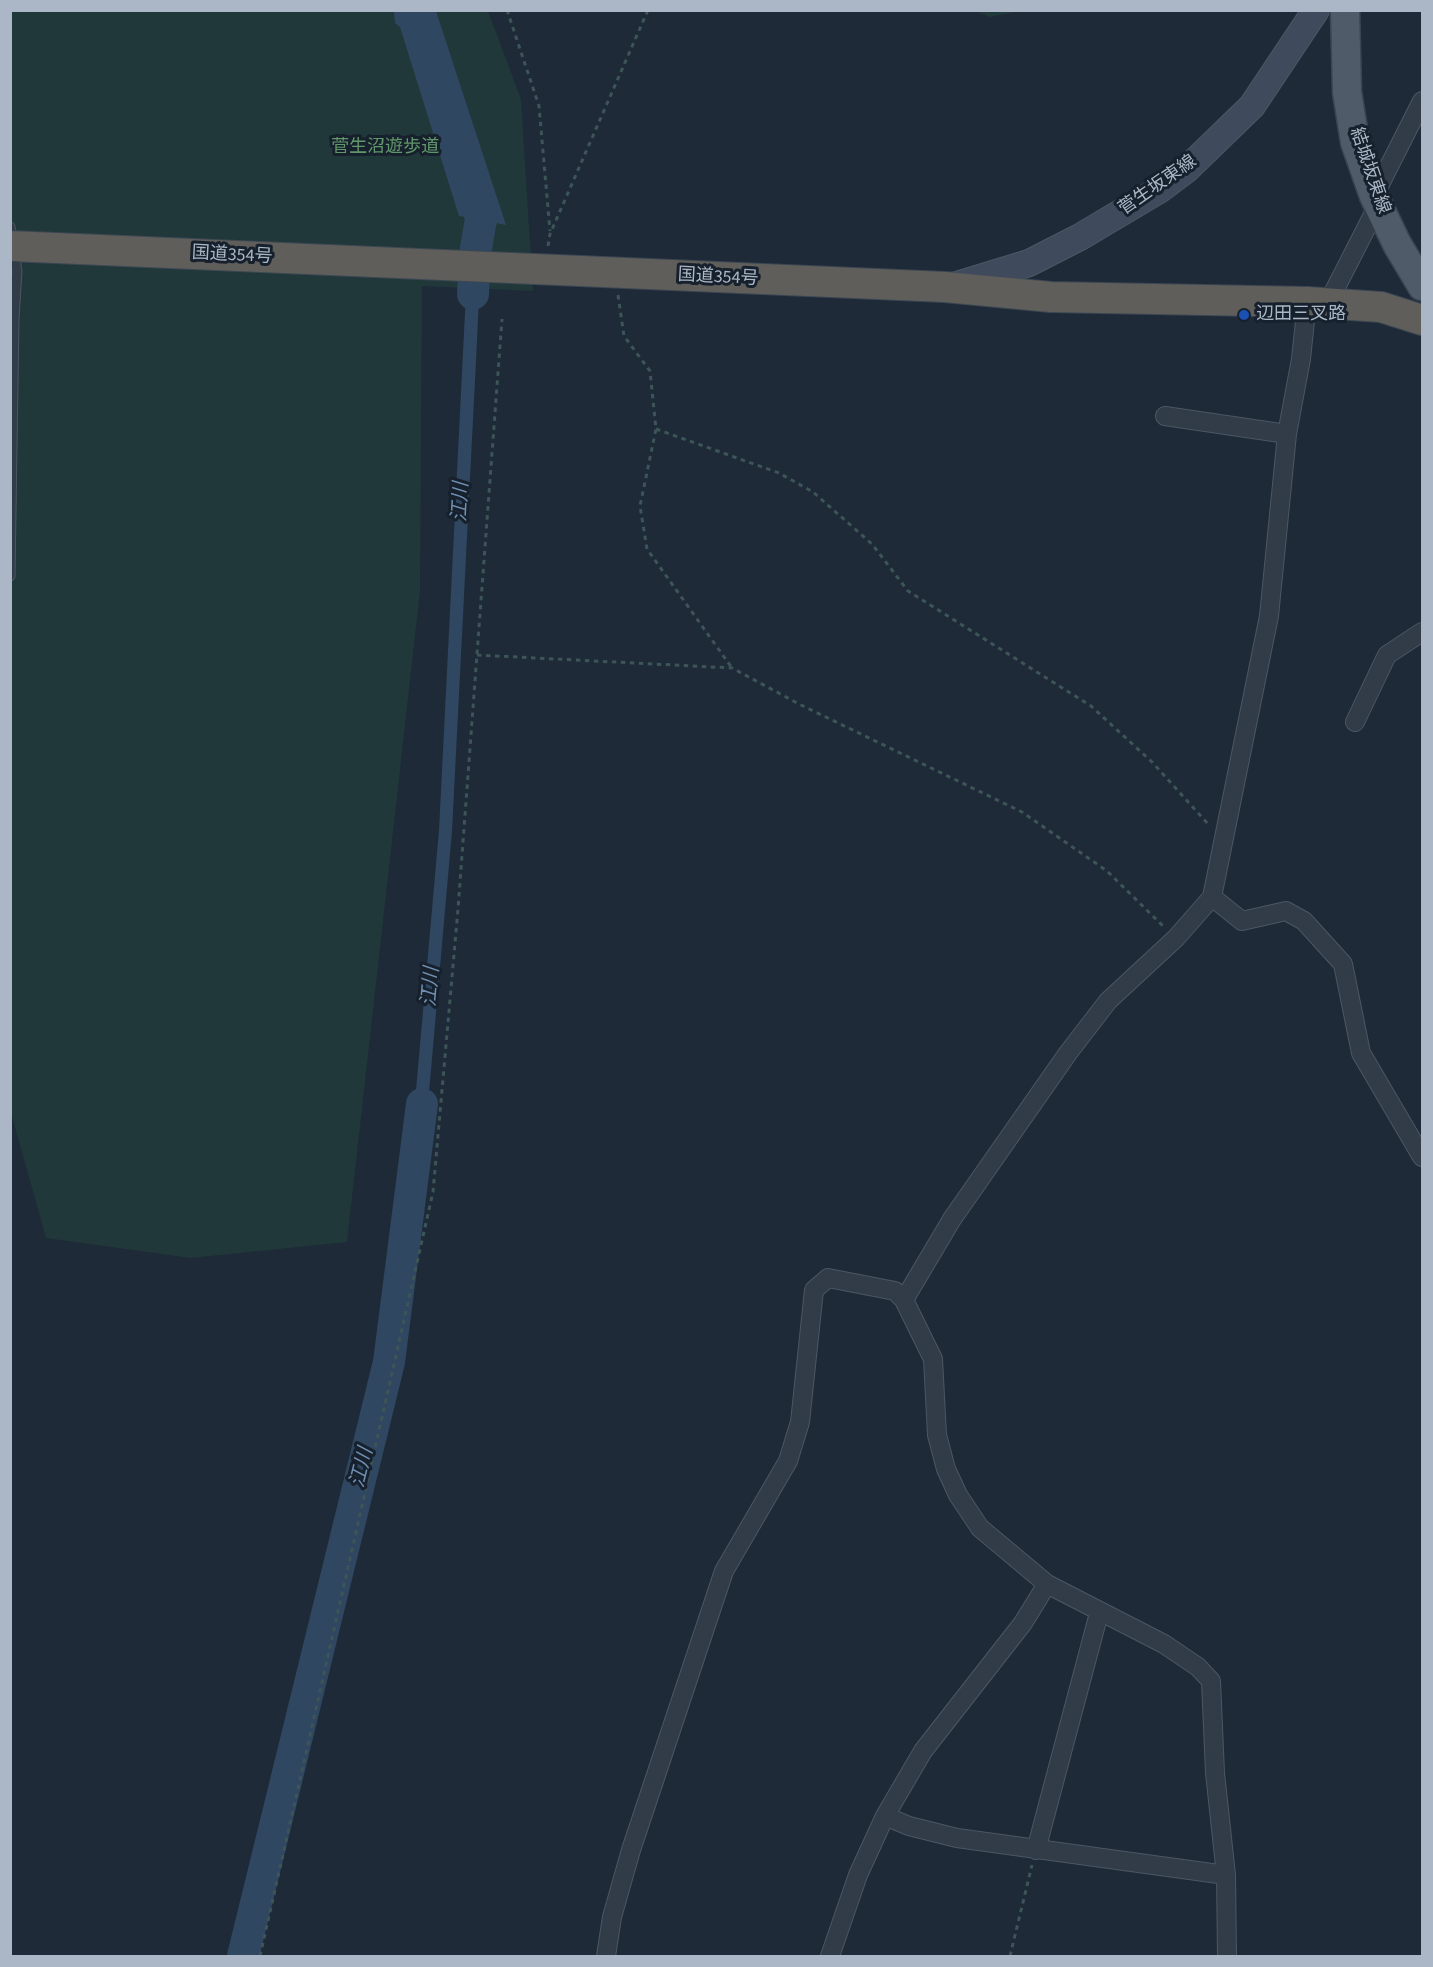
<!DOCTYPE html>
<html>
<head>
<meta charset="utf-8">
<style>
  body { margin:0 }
  #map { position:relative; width:1433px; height:1967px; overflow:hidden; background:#1e2a38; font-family:"Source Sans 3",sans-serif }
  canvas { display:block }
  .frame { position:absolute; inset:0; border:12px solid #abb7c6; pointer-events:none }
</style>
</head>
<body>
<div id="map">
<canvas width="1433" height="1967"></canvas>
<div class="frame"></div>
</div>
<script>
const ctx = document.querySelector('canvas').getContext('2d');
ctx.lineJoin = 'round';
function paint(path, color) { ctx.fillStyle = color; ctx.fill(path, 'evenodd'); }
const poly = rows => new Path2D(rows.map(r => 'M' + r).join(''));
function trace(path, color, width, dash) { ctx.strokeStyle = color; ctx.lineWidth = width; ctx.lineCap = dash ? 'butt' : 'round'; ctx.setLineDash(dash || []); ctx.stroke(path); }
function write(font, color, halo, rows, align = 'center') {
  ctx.font = font + ' "Source Sans 3","Noto Sans JP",sans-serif'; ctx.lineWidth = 6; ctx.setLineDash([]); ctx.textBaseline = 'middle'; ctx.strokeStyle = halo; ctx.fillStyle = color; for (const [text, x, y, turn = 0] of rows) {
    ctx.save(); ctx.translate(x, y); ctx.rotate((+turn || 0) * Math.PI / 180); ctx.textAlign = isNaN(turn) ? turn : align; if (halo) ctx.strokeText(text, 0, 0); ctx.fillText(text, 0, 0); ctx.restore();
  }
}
paint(poly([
  [10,11,488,11,521,99,533,291,422,286,420,591,347,1242,191,1258,46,1238,11,1113],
  [976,11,1021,11,989,17]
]), '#203839');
paint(poly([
  [394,11,436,11,506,225,459,216,400,27,395,23],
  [468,253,481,254,477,341,452,831,424,1149,411,1147,439,830]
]), '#2f4761');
trace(poly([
  [470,178,481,219,475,254,473,294],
  [243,1956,389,1362,422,1104]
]), '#2f4761', 32);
const service = poly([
  [10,227,17,271,14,318,10,576]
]);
const minor = poly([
  [1374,196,1422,101],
  [1328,303,1378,205],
  [1165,416,1287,434],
  [1355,722,1387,655,1422,632],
  [1212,897,1242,921,1286,911,1304,921,1343,964,1361,1053,1422,1157],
  [904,1300,952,1219,1068,1053,1108,1001,1176,938,1212,897,1269,616,1287,434,1301,359,1307,302],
  [885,1816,909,1826,957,1838,1226,1875],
  [1036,1850,1099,1613],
  [606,1956,612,1917,631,1850,724,1571,788,1461,800,1422,814,1290,828,1278,895,1291,904,1300,933,1359,937,1435,946,1469,958,1495,980,1528,1047,1584,1164,1644,1198,1667,1211,1681,1215,1773,1226,1875,1227,1956],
  [830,1956,858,1875,885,1816,923,1751,1023,1623,1047,1584]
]);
const secondary = poly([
  [957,285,1029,263,1080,237,1159,190,1187,169,1252,106,1316,10]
]);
const primary = poly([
  [1345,10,1347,92,1355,142,1374,196,1397,244,1422,286]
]);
const trunk = poly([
  [10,246,945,287,1051,297,1307,302,1381,307,1422,320]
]);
trace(service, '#4c5764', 11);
trace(minor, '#4c5764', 20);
trace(secondary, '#4c5764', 28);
trace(primary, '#3b4552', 31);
trace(trunk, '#3c4753', 32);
trace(poly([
  [507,10,539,106,550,231],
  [548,246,550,234,648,10],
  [618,295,624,336,650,371,656,429,640,506,647,549,732,668],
  [656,429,779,473,813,492,872,544,908,591,1091,706,1152,762,1209,825],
  [477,655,732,668,801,705,1022,812,1107,871,1164,927],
  [260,1956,433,1192,458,909,502,319],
  [1010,1956,1032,1865]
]), '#3d5557', 3, [4.5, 4.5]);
trace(service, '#313c48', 9);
trace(minor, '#313c48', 18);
trace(secondary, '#3f4b5c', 26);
trace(primary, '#4f5b69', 28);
trace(trunk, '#5f5e5b', 30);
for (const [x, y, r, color] of [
  [1244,315,6,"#1a4fb4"]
]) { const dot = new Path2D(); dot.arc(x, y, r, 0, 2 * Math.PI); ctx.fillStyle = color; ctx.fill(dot); trace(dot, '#17212d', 2); }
write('18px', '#61976a', '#17212d', [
  ["菅生沼遊歩道",385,148]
]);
write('18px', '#abb7c6', '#17212d', [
  ["結城坂東線",1369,171,71],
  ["菅生坂東線",1158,186,-35],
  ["国道354号",232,256,3],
  ["国道354号",718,278,3]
]);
write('18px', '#abb7c6', '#17212d', [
  ["辺田三叉路",1256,315]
], 'left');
write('italic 20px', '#708fb1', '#17212d', [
  ["江川",462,502,-87],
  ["江川",432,987,-85],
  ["江川",363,1468,-76]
]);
</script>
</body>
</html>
